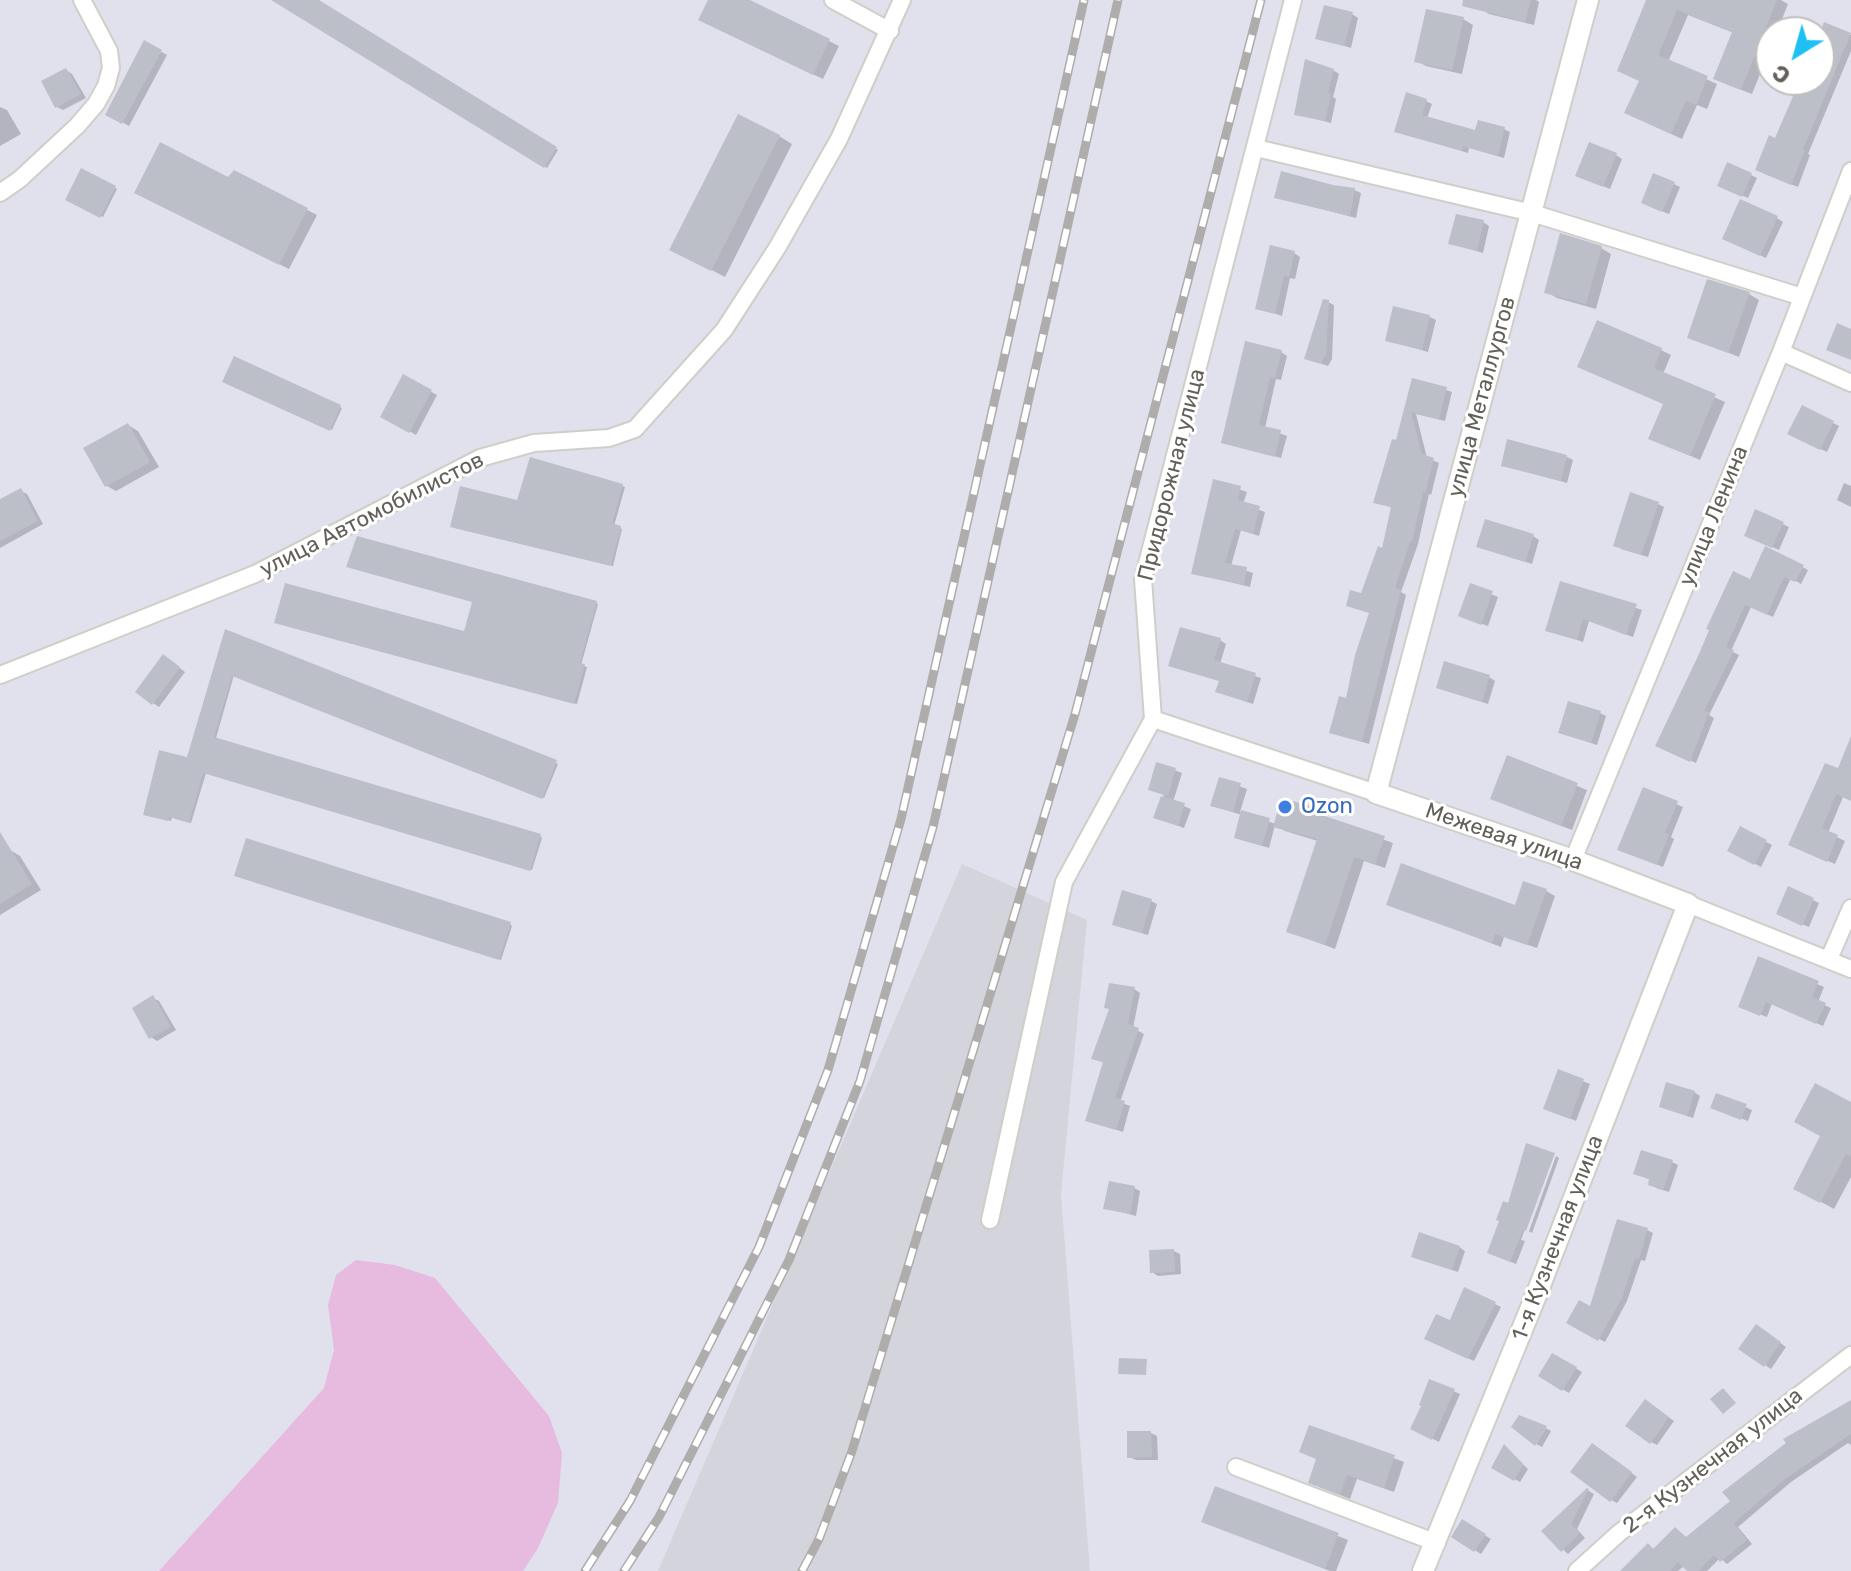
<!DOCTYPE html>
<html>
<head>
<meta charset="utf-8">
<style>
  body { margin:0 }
  #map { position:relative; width:1851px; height:1571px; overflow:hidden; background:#e0e1ed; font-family:Rubik,sans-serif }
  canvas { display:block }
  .north { position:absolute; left:1755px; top:16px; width:80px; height:80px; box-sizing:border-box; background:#fff; border:2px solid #c1bfbd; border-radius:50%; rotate:217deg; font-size:22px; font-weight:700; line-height:32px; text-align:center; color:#636059 }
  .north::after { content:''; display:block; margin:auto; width:28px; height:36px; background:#1fc1f5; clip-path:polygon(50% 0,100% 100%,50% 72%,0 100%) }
</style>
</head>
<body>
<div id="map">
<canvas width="1851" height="1571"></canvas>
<div class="north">С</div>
</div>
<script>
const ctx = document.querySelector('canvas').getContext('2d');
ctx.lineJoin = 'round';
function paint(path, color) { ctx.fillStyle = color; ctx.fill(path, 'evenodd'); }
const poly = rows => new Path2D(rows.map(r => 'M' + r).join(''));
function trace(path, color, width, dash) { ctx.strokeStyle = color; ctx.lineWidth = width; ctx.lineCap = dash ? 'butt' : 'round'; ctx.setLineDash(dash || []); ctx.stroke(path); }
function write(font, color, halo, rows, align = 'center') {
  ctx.font = font + ' Rubik,sans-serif'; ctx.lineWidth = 6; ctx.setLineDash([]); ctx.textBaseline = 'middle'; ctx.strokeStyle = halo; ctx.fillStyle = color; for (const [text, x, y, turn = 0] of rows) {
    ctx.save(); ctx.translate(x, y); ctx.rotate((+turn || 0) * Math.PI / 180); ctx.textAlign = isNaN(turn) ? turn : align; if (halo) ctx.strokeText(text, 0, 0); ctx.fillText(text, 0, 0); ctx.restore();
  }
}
paint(poly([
  [962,864,1087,920,1061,1194,1090,1571,658,1571]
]), '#d3d4dc');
paint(poly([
  [356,1260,395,1265,435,1278,549,1416,562,1453,558,1503,538,1548,523,1571,159,1571,324,1388,334,1350,328,1305,336,1275]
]), '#e7bae0');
paint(poly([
  [275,0,315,0,558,150,547,168],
  [710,0,745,0,839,46,823,79,711,25],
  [1483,0,1536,0,1539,2,1534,25,1489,14,1481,9],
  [1648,0,1781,0,1788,4,1777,32,1771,32,1771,47,1752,94,1726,84,1734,33,1688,15,1668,62,1717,84,1707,109,1697,105,1682,139,1637,118],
  [1352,14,1358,18,1351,48,1318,38],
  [1463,19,1473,25,1462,74,1426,66,1417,61],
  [1825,25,1851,35,1851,51,1808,154,1810,155,1798,187,1763,173,1803,80,1819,80,1819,41],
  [145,43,167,55,129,126,108,114],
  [66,70,72,74,86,98,63,110,57,107],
  [1333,70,1339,74,1333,97,1336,99,1331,123,1297,114],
  [1426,101,1432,104,1427,118,1477,132,1504,129,1510,132,1504,158,1469,148,1468,153,1396,131],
  [0,107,7,110,21,134,0,146],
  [779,136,792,144,725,277,685,256],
  [1616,155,1622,159,1610,189,1584,178],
  [82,171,117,189,103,217,68,199],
  [234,172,317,215,289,269,147,198,228,179],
  [1751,175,1757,178,1748,198,1725,188],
  [1674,184,1680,187,1669,214,1649,206],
  [1354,190,1361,193,1356,218,1276,197],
  [1777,218,1783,222,1766,258,1730,241],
  [1483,222,1489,226,1483,253,1450,243],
  [1601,248,1611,254,1596,309,1557,298,1547,292],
  [1294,253,1300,257,1295,279,1290,278,1282,316,1258,308],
  [1749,294,1759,300,1739,357,1689,337],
  [1328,302,1334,305,1332,359,1328,366,1313,361],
  [1430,317,1436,320,1428,352,1387,340],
  [1661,350,1671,355,1663,374,1725,402,1700,460,1661,443,1665,404,1590,372],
  [1281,352,1287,356,1281,380,1276,379,1265,428,1287,436,1281,458,1224,442],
  [235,359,342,408,332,430,225,381],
  [404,377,437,395,416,435,383,416],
  [1413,380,1452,392,1445,421,1416,414,1427,458,1439,463,1431,495,1429,494,1418,544,1401,592,1406,595,1369,744,1331,732,1347,700,1370,613,1348,605,1362,595,1384,550,1393,508,1376,502,1397,442],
  [1803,408,1839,426,1827,452,1796,437],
  [128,425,138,431,159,467,116,491,107,486],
  [1567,457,1573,460,1567,483,1503,465],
  [531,459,625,487,614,526,622,529,613,566,455,528,519,503],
  [1214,481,1247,492,1243,504,1265,512,1259,536,1241,530,1231,566,1253,573,1250,587,1193,573],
  [1844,483,1851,486,1851,507,1837,500],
  [21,491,27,494,43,524,0,548,0,502],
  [1658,504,1664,507,1648,557,1621,549],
  [1756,512,1789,527,1779,550,1752,538],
  [1533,536,1539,540,1532,564,1478,546],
  [1766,548,1808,570,1801,584,1791,578,1773,617,1751,607,1731,651,1739,655,1709,715,1714,718,1696,763,1663,748,1701,655,1751,581],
  [1561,583,1642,610,1633,637,1589,621,1583,642,1548,630],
  [1471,586,1498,597,1488,626,1467,619],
  [596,603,598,604,581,665,587,667,577,704,279,623,466,634],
  [226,631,558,764,544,798,234,675,216,738,540,836,542,838,532,870,206,773,191,823,172,817,171,821,148,815,189,759],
  [1220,640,1226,644,1220,664,1261,678,1253,704,1224,694,1220,681,1176,668],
  [169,660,185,672,159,707,153,703],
  [1489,677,1495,681,1488,704,1444,690],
  [1600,713,1606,716,1597,745,1567,735],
  [1851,744,1851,800,1843,797,1828,833,1845,841,1835,864,1797,848],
  [1508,758,1587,790,1572,830,1502,803],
  [1158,764,1182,773,1173,802,1191,809,1184,828,1156,817,1164,795,1156,792],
  [1220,779,1247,789,1240,812,1276,824,1310,808,1319,814,1319,816,1393,843,1385,868,1364,861,1335,949,1288,931,1318,841,1285,831,1275,825,1269,848,1243,840,1242,815,1219,808],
  [1644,790,1683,807,1671,837,1674,839,1663,867,1626,852],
  [1741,829,1772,845,1761,867,1730,850],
  [10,850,20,856,41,890,0,915,0,856],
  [239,876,510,924,512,926,501,960],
  [1789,889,1819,903,1809,927,1785,917],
  [1546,891,1555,896,1537,948,1504,937,1501,947,1389,904,1516,907],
  [1151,901,1157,904,1148,935,1120,927],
  [1759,959,1824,987,1818,1002,1831,1008,1823,1026,1772,1003,1767,1017,1746,1009],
  [1134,989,1140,993,1133,1028,1144,1034,1120,1102,1130,1106,1123,1132,1087,1120,1105,1063,1100,1061,1111,1009],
  [153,998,159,1001,176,1030,157,1041,151,1037],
  [1559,1072,1590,1084,1576,1121,1552,1111],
  [1694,1092,1700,1096,1693,1118,1667,1109],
  [1718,1095,1752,1110,1748,1121,1719,1110],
  [1851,1104,1851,1177,1834,1209,1796,1188,1823,1136],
  [1552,1154,1521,1240,1525,1241,1516,1264,1494,1255,1509,1205],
  [1556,1156,1559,1158,1532,1233,1529,1231,1528,1234],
  [1672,1162,1678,1165,1669,1192,1656,1188,1651,1180,1636,1174],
  [1134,1188,1140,1191,1136,1216,1105,1208],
  [1647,1230,1653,1233,1645,1261,1641,1260,1627,1301,1605,1342,1569,1322,1592,1309],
  [1459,1247,1465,1251,1458,1272,1419,1259],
  [1174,1251,1180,1254,1181,1274,1158,1276,1152,1272],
  [1465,1290,1501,1307,1474,1361,1433,1342,1451,1323],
  [1762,1330,1786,1347,1771,1369,1765,1365],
  [1553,1355,1582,1372,1569,1393,1541,1376],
  [1430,1381,1460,1394,1439,1442,1412,1428,1423,1405],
  [1851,1403,1851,1445,1848,1443,1791,1482,1738,1527,1752,1544,1727,1564,1720,1558,1707,1571,1690,1571,1684,1566,1678,1571,1623,1571,1648,1545,1655,1550,1676,1529,1687,1538],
  [1651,1405,1674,1421,1657,1445,1651,1442],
  [1310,1427,1404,1462,1394,1492,1357,1479,1350,1499,1320,1487,1318,1460],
  [1546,1428,1551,1431,1542,1447,1536,1444],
  [1151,1433,1157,1436,1158,1460,1136,1460,1129,1457],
  [1505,1447,1528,1469,1520,1482,1493,1467],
  [1599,1449,1637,1477,1617,1503,1611,1500],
  [1216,1488,1348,1540,1336,1571,1330,1571,1203,1521],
  [1587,1490,1594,1494,1577,1529,1585,1538,1568,1554,1544,1532],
  [1463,1522,1491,1539,1481,1554,1454,1537]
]), '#0003');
paint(poly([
  [271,0,319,0,557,147,544,168],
  [708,0,750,0,830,39,813,75,698,20],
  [1463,0,1531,0,1525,22,1462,6],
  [1646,0,1777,0,1741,90,1713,79,1732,32,1677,10,1658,55,1708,76,1696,105,1686,101,1671,134,1624,113,1639,81,1617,71],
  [1324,5,1353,12,1344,46,1315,39],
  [1426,9,1464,17,1452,70,1414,62],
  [1824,22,1851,33,1803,149,1805,150,1791,185,1755,170,1769,135,1775,138,1800,80,1819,80,1819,35],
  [144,40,162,50,122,124,105,115],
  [1305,59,1334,69,1328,93,1331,94,1325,121,1294,115],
  [66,68,81,94,55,108,41,81],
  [1406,92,1427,99,1422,115,1475,130,1478,120,1505,127,1498,156,1463,146,1462,151,1394,132],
  [738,114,780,135,711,271,669,250],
  [160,142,228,177,234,170,308,208,279,265,134,193],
  [1589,142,1617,153,1603,187,1575,176],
  [1727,162,1752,173,1742,197,1717,186],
  [81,168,116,186,100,218,65,200],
  [1281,171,1333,185,1355,188,1350,216,1274,198],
  [1653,173,1675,182,1662,212,1641,203],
  [1740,199,1778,216,1760,256,1722,239],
  [1456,214,1484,220,1477,251,1448,244],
  [1560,233,1602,246,1586,304,1544,293],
  [1270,245,1295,251,1289,277,1284,276,1275,314,1255,309],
  [1707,279,1750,292,1728,353,1687,338],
  [1323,299,1329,300,1326,357,1324,356,1321,364,1304,359],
  [1393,306,1430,315,1422,350,1385,341],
  [1597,320,1662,348,1654,368,1716,394,1690,456,1648,439,1663,404,1577,367],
  [1837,323,1851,329,1851,360,1826,350],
  [1245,341,1282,350,1275,378,1270,377,1259,425,1281,430,1275,457,1221,443],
  [234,356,341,405,330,431,222,382],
  [403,374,432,390,409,433,380,417],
  [1412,378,1447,387,1439,419,1411,412,1422,454,1434,458,1425,493,1423,492,1412,542,1410,542,1395,588,1401,590,1362,742,1329,733,1339,696,1346,698,1355,655,1369,613,1346,606,1350,590,1361,593,1378,546,1382,548,1391,507,1373,503,1392,439,1396,440],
  [1802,405,1834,421,1820,450,1787,434],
  [128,423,150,462,105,487,83,448],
  [1507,439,1567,455,1561,481,1501,466],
  [530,457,623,484,612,523,621,526,611,566,450,527,460,486,517,500],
  [1213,479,1241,486,1238,500,1260,506,1253,534,1235,529,1225,563,1247,567,1244,585,1191,574],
  [21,488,38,521,0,541,0,499],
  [1630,492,1659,502,1641,555,1613,546],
  [1755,509,1784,522,1772,548,1744,536],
  [1485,519,1534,534,1525,562,1476,547],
  [357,536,597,601,580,663,585,664,574,704,274,623,285,583,464,631,472,602,346,567],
  [1765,546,1804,565,1795,582,1784,577,1767,615,1745,605,1726,647,1734,650,1704,711,1709,712,1690,762,1655,746,1699,654,1709,630,1706,629,1733,571,1750,579],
  [1560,581,1637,604,1626,635,1583,619,1577,640,1545,631],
  [1470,583,1493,591,1481,625,1458,616],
  [1180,627,1221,638,1214,660,1256,673,1247,702,1215,692,1219,681,1168,666],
  [225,629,557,760,542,799,232,676,214,737,541,834,530,871,203,773,189,823,169,817,168,821,143,815,159,750,187,757],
  [163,654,180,667,152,705,135,692],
  [1444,661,1490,675,1482,702,1436,688],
  [1568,701,1601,711,1591,743,1558,733],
  [1851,736,1851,801,1836,794,1822,828,1838,835,1827,862,1788,845,1825,763,1838,768],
  [1507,755,1578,783,1561,826,1490,799],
  [1156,762,1176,768,1168,796,1148,790],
  [1219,777,1241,783,1233,812,1210,806],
  [1643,787,1678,801,1665,833,1669,834,1657,865,1617,850],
  [1161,796,1185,803,1178,826,1153,818],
  [1281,798,1311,806,1310,811,1385,836,1375,864,1354,857,1325,945,1286,932,1317,839,1273,827],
  [1241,810,1270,818,1262,846,1234,838],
  [1740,826,1767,840,1754,865,1727,851],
  [0,832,32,884,0,904],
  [246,838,511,922,499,960,234,876],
  [1401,863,1515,905,1523,881,1547,889,1527,945,1495,934,1492,943,1386,905],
  [1788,886,1814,898,1802,926,1776,914],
  [1122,890,1152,899,1142,933,1112,925],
  [1758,956,1819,981,1812,997,1826,1003,1816,1024,1766,1002,1760,1016,1738,1007],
  [1109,983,1135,987,1128,1024,1139,1028,1115,1098,1125,1101,1116,1130,1085,1121,1103,1062,1091,1059,1109,1009,1104,1008],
  [153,995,171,1027,149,1039,132,1008],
  [1558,1069,1584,1079,1570,1119,1543,1109],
  [1666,1082,1695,1091,1687,1116,1659,1107],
  [1815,1083,1851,1102,1851,1156,1846,1154,1820,1203,1793,1189,1820,1136,1794,1122],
  [1716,1093,1747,1104,1741,1120,1710,1108],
  [1526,1143,1555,1153,1526,1231,1523,1230,1510,1262,1487,1253,1499,1221,1496,1220,1503,1201,1508,1203],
  [1641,1150,1673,1160,1663,1190,1648,1185,1649,1179,1633,1174],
  [1109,1181,1135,1186,1130,1214,1103,1209],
  [1617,1219,1648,1228,1639,1259,1635,1258,1622,1298,1598,1341,1566,1323,1579,1300,1590,1306],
  [1419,1232,1460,1246,1452,1270,1411,1257],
  [1174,1249,1175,1272,1150,1273,1149,1250],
  [1464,1287,1496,1302,1468,1359,1424,1339,1436,1314,1450,1320],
  [1756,1324,1781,1342,1764,1367,1738,1349],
  [1552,1353,1577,1367,1562,1391,1538,1376],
  [1119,1358,1147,1359,1146,1375,1118,1374],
  [1429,1379,1455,1389,1432,1440,1410,1429,1421,1406,1419,1405],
  [1723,1388,1736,1403,1723,1414,1710,1399],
  [1645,1399,1669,1417,1650,1444,1625,1426],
  [1851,1400,1851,1434,1785,1479,1734,1523,1747,1540,1720,1562,1714,1555,1698,1571,1687,1571,1678,1562,1670,1571,1620,1571,1648,1543,1653,1549,1675,1527,1686,1537,1730,1501,1722,1492,1786,1443,1783,1439],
  [1519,1415,1547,1426,1535,1446,1511,1427],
  [1309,1425,1395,1455,1384,1488,1347,1475,1340,1495,1308,1483,1316,1459,1299,1452],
  [1127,1431,1151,1431,1152,1457,1127,1458],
  [1592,1443,1632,1472,1610,1502,1570,1472],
  [1504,1444,1523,1464,1514,1481,1491,1468],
  [1215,1486,1339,1533,1325,1569,1201,1522],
  [1587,1488,1589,1489,1571,1524,1580,1533,1561,1552,1541,1531],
  [1462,1519,1486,1534,1474,1552,1451,1537]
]), '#bdbfc8');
const minor = poly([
  [833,0,890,31],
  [1256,148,1532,213,1802,297],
  [0,193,20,179,77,126,96,104,106,86,111,68,109,51,82,0],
  [1781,352,1851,383],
  [0,675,255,574,480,458,534,443,609,438,635,429,724,330,777,248,839,139,902,0],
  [1153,719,1376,793],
  [1573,860,1781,352,1851,171],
  [1688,904,1851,969],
  [1829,959,1851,908],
  [990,1220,1064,882,1153,719,1143,579,1293,0],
  [1236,1467,1437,1543],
  [1577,1571,1619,1533,1851,1355]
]);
const tertiary = poly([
  [1423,1571,1537,1293,1688,904,1573,860,1376,793,1588,0]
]);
trace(minor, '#cfcec7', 20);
trace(tertiary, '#cfcec7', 24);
trace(minor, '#fff', 16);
trace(tertiary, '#fff', 20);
const rail = poly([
  [585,1571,630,1501,759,1247,828,1070,901,819,1084,0],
  [624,1571,659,1517,789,1260,860,1081,933,827,1118,0],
  [802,1571,819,1539,852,1451,1075,714,1261,0]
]);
trace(rail, '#aeadac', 9);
trace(rail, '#fff', 6, [18]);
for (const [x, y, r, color] of [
  [1285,807,8,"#3f7fe0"]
]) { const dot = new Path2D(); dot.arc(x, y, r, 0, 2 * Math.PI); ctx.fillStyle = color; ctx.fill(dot); trace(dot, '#fff', 3); }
write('22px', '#636059', '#fff', [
  ["улица Металлургов",1482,397,-75],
  ["Придорожная улица",1172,475,-76],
  ["улица Автомобилистов",372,515,-27],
  ["улица Ленина",1714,516,-68],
  ["Межевая улица",1504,837,19],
  ["1-я Кузнечная улица",1558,1238,-69],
  ["2-я Кузнечная улица",1713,1461,-38]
]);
write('22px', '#366cbe', '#fff', [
  ["Ozon",1301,807]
], 'left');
</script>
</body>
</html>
